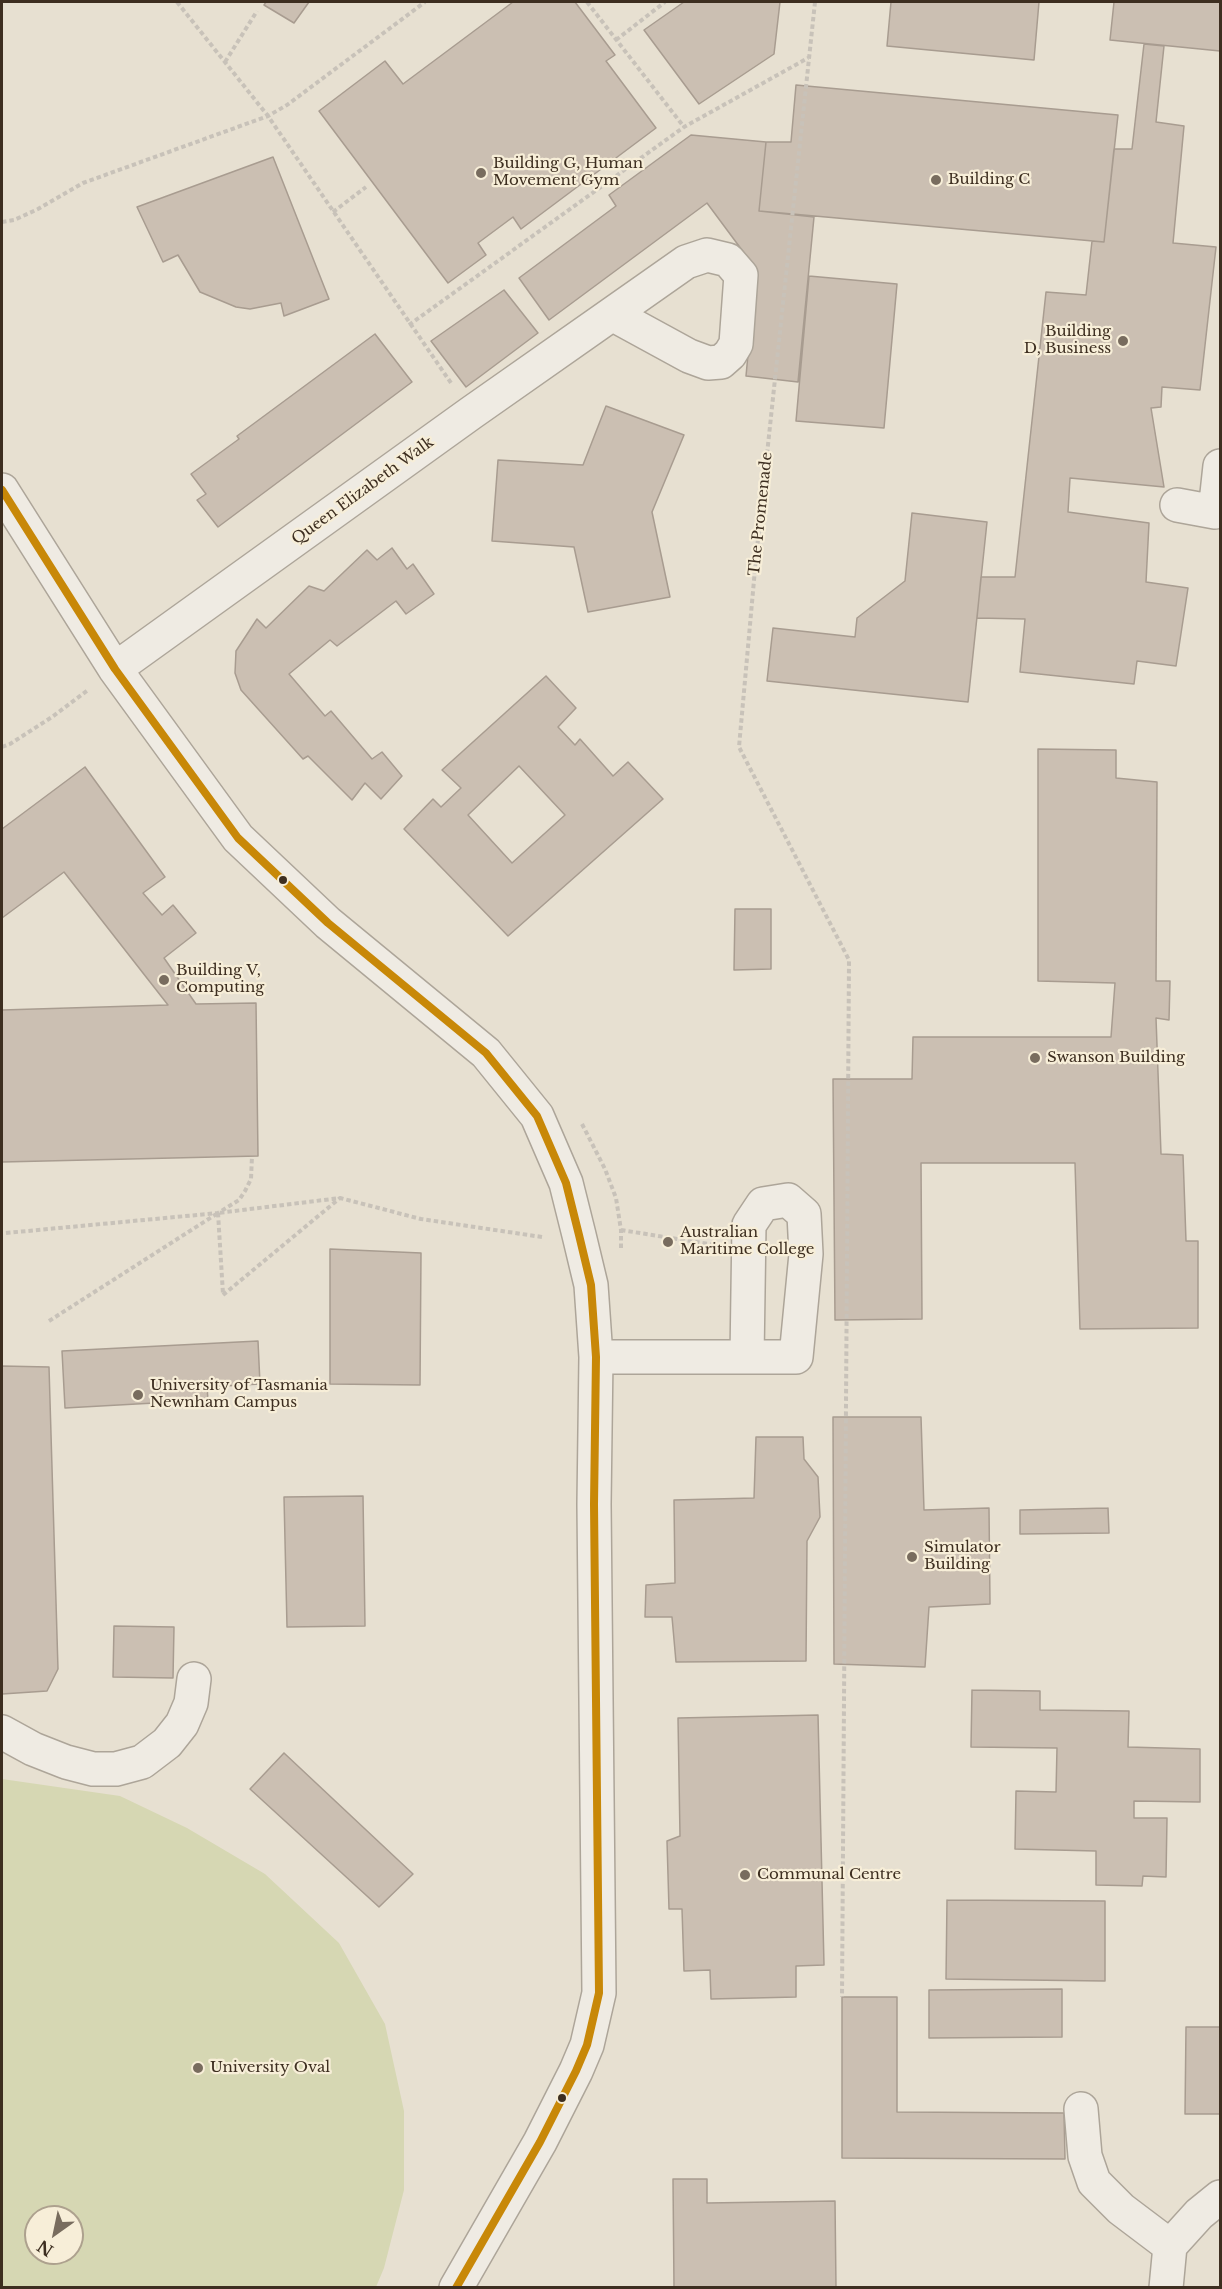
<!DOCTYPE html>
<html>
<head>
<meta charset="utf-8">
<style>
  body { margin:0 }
  #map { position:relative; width:1222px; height:2289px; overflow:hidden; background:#e7e0d1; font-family:"Libre Baskerville",serif }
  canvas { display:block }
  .frame { position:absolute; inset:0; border:3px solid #3d2e20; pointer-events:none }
  .north { position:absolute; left:24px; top:2205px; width:60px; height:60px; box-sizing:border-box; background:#f7eed8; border:2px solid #ada18e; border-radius:50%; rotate:213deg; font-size:16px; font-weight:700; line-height:24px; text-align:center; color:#3d2e20 }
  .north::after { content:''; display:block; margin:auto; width:21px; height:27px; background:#786c5e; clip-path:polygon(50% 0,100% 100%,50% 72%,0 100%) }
</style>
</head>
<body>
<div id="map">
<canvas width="1222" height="2289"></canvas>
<div class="frame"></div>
<div class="north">N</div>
</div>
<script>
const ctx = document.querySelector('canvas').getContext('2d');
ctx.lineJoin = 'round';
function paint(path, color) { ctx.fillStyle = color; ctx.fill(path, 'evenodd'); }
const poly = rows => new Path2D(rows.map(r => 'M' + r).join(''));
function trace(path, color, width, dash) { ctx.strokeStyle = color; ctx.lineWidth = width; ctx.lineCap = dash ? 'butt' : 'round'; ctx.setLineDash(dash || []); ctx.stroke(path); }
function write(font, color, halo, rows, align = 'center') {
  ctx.font = font + ' "Libre Baskerville",serif'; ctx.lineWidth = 4.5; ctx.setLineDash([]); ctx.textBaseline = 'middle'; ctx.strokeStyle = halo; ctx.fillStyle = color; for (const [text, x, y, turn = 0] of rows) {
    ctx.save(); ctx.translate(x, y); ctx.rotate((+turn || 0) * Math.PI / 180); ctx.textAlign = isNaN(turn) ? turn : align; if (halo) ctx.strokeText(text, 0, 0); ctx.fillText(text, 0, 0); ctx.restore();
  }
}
paint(poly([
  [2,1779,120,1796,187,1828,265,1874,339,1943,385,2024,404,2111,404,2190,384,2268,376,2287,2,2287],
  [36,2217,72,2217,72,2253,36,2253]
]), '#d6d7b3');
const building = poly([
  [266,2,309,2,294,23,264,5,266,2],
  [513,2,575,2,615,55,606,61,656,128,521,229,513,217,478,243,486,255,448,283,319,111,385,61,403,84,513,2],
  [684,2,780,2,774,54,699,104,644,30,684,2],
  [891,2,1039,2,1034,60,887,46,891,2],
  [1114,2,1220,2,1220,51,1110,40,1114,2],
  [1144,44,1164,46,1156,122,1184,126,1173,243,1216,247,1200,390,1162,387,1161,407,1151,408,1164,487,1070,478,1068,512,1149,523,1146,582,1188,588,1176,666,1137,661,1134,684,1020,672,1025,619,977,618,981,577,1015,577,1046,292,1086,295,1092,241,1104,242,1114,149,1132,149,1144,44],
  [796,85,1118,115,1104,242,759,211,766,142,791,142,796,85],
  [691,135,766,142,759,211,814,217,798,382,746,376,756,269,707,203,549,320,519,278,616,206,609,195,691,135],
  [273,157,329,299,284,316,281,303,250,309,236,307,200,292,178,255,163,262,137,207,273,157],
  [809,276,897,284,884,428,796,421,809,276],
  [504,290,538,333,466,387,431,341,504,290],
  [375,334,412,382,218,527,197,500,206,494,191,474,239,439,237,436,375,334],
  [606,406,684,435,652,512,670,597,588,612,574,547,492,541,498,460,583,465,606,406],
  [912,513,987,522,968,702,767,681,773,628,855,637,857,618,905,581,912,513],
  [392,548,407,569,413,564,434,594,406,614,396,601,337,646,330,640,289,674,325,716,331,711,372,759,382,752,402,776,381,799,365,783,352,800,308,756,303,759,241,690,235,673,236,651,257,619,266,628,309,586,324,591,367,550,377,560,392,548],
  [546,676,576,708,558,727,575,745,580,739,613,776,628,762,663,799,508,936,404,829,433,799,441,807,461,788,442,770,546,676],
  [519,766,565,815,512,863,468,815,519,766],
  [1038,749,1116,750,1116,778,1157,782,1156,981,1170,981,1169,1020,1156,1018,1161,1154,1183,1155,1186,1241,1198,1241,1198,1328,1080,1329,1075,1163,921,1163,922,1319,835,1320,833,1079,912,1079,913,1037,1111,1037,1115,983,1038,981,1038,749],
  [85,767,165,877,143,893,162,915,173,905,196,933,164,958,196,1004,256,1003,258,1156,2,1162,2,1010,168,1005,64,872,2,918,2,829,85,767],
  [735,909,771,909,771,969,734,970,735,909],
  [330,1249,421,1253,420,1385,330,1384,330,1249],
  [258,1341,260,1384,207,1387,208,1400,65,1408,62,1351,258,1341],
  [2,1366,49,1367,58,1669,47,1691,2,1694,2,1366],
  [833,1417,921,1417,924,1510,989,1508,990,1604,929,1607,925,1667,834,1664,833,1417],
  [756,1437,803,1437,804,1459,818,1477,820,1517,807,1541,806,1661,676,1662,672,1617,645,1617,646,1585,675,1583,674,1500,754,1498,756,1437],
  [363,1496,365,1626,287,1627,284,1497,363,1496],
  [1108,1508,1109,1533,1020,1534,1020,1510,1108,1508],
  [114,1626,174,1627,173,1678,113,1677,114,1626],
  [972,1690,1040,1691,1040,1710,1129,1711,1128,1747,1200,1749,1200,1802,1134,1801,1134,1818,1167,1818,1166,1877,1143,1876,1142,1886,1096,1885,1096,1851,1015,1849,1016,1791,1056,1792,1057,1748,971,1747,972,1690],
  [818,1715,824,1965,796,1966,796,1997,711,1999,710,1970,684,1971,682,1909,669,1909,667,1841,680,1836,678,1718,818,1715],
  [284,1753,413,1874,379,1907,250,1789,284,1753],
  [947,1900,1105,1901,1105,1981,946,1979,947,1900],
  [1062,1989,1062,2037,929,2038,929,1990,1062,1989],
  [842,1997,897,1997,897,2112,1064,2113,1065,2159,842,2158,842,1997],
  [1186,2027,1220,2027,1220,2114,1185,2114,1186,2027],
  [673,2179,707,2179,707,2203,835,2201,836,2288,674,2288,673,2179]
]);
paint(building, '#cbbfb2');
trace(building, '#a89c90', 1.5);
const minor = poly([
  [2,490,115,669,238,838,328,923,486,1053,537,1116,566,1183,579,1235,591,1285,596,1357,594,1504,599,1993,587,2045,576,2071,540,2142,456,2288],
  [1177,505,1215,512,1220,466],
  [115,669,471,413,612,314,686,262,707,255,728,260,741,275,736,344,730,354,721,362,708,363,689,356,612,314],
  [596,1357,796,1357,806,1254,804,1214,788,1200,763,1204,749,1225,747,1357],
  [2,1732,33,1749,66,1762,93,1769,116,1769,142,1762,167,1743,182,1724,191,1703,194,1679],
  [1081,2109,1085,2156,1094,2182,1121,2209,1170,2246],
  [1166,2288,1170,2246,1199,2214,1220,2197]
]);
trace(minor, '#ada599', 36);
trace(poly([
  [177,2,268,116,451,383],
  [587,2,684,127],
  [815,2,756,558,739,747,849,960,842,1997],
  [616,40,665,2],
  [225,62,257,11],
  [333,212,366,187],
  [2,222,14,220,38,209,83,183,268,116,287,105,425,2],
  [409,325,684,127,808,58],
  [2,747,10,744,52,717,88,690],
  [582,1124,605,1169,616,1198,621,1230,621,1250],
  [218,1213,223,1294],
  [621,1230,715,1245],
  [6,1233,218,1213,239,1200,245,1191,251,1179,252,1156],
  [223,1295,340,1198],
  [49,1321,218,1213,340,1198,421,1219,542,1237]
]), '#c8c2b9', 4, [4.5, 3]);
trace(minor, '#efebe3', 33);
trace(poly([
  [2,490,115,669,238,838,328,923,486,1053,537,1116,566,1183,579,1235,591,1285,596,1357,594,1504,599,1993,587,2045,576,2071,540,2142,456,2288]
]), '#c88808', 8);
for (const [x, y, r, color] of [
  [481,173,6,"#786c5e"],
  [936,180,6,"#786c5e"],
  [1123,341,6,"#786c5e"],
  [283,880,5,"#3d2e20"],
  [164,980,6,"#786c5e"],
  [1035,1058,6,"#786c5e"],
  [668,1242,6,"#786c5e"],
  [138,1395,6,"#786c5e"],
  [912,1557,6,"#786c5e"],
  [745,1875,6,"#786c5e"],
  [198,2068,6,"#786c5e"],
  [562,2098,5,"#3d2e20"]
]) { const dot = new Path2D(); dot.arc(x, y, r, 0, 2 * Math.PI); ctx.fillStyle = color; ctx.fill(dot); trace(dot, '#f7eed8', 2); }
write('15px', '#3d2e20', '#f7eed8', [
  ["Building G, Human",493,164],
  ["Movement Gym",493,181],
  ["Building C",948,180],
  ["Building",1111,332,"right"],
  ["D, Business",1111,349,"right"],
  ["Building V,",176,971],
  ["Computing",176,988],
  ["Swanson Building",1047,1058],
  ["Australian",680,1233],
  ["Maritime College",680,1250],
  ["University of Tasmania",150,1386],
  ["Newnham Campus",150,1403],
  ["Simulator",924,1548],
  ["Building",924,1565],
  ["Communal Centre",757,1875],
  ["University Oval",210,2068]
], 'left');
write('15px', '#3d2e20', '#f7eed8', [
  ["Queen Elizabeth Walk",363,491,-36],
  ["The Promenade",761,514,-84]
]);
</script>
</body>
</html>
